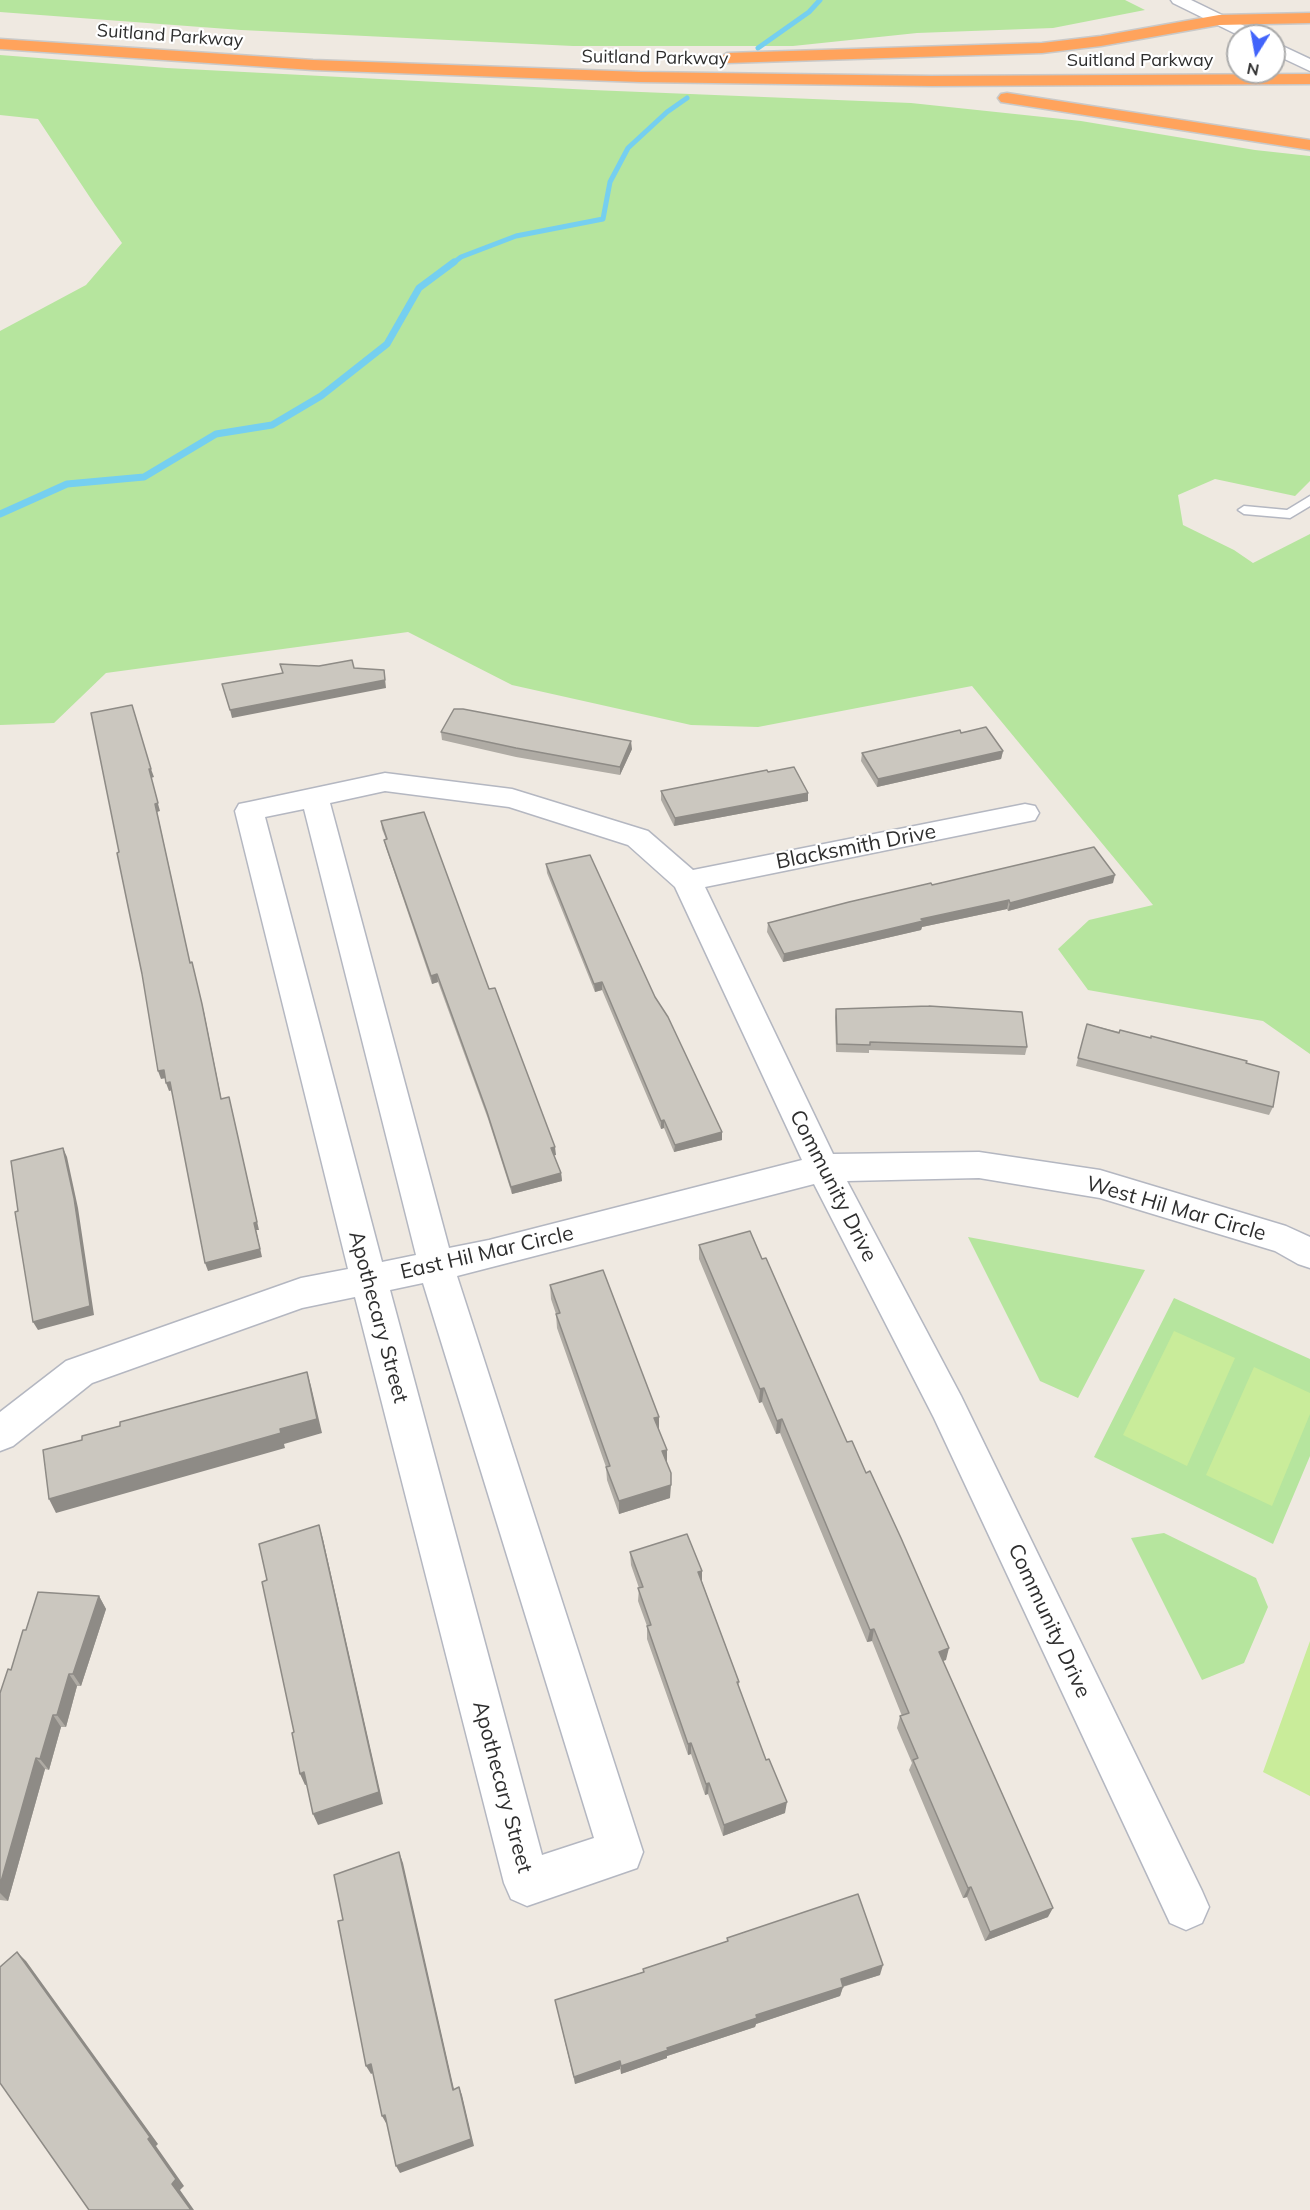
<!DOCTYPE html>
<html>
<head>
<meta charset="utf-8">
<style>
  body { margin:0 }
  #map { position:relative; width:1310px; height:2210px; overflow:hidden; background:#efe9e1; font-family:Mulish,sans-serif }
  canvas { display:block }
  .north { position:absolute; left:1226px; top:24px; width:60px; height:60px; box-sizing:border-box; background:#fff; border:2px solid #ababab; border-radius:50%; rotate:191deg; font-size:16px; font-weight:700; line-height:24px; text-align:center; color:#2e2e2e }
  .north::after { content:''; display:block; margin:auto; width:21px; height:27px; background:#4264fb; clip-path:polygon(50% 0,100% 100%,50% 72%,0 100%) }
</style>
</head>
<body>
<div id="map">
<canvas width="1310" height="2210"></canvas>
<div class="north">N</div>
</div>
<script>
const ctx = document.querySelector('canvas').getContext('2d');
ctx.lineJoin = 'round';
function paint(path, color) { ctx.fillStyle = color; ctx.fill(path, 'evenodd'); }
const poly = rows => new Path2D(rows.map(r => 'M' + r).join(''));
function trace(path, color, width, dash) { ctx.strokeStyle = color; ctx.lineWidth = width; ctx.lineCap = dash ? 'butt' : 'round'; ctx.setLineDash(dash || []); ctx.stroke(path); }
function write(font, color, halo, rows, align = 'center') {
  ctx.font = font + ' Mulish,sans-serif'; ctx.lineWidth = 4.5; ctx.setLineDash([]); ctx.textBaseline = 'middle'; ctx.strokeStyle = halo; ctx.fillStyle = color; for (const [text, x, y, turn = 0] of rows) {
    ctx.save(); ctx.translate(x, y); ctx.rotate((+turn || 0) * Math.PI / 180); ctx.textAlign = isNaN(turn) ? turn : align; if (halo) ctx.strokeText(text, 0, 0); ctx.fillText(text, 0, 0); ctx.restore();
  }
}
paint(poly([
  [0,0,1125,0,1145,10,1053,28,917,33,793,46,573,46,241,30,0,12],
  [0,55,167,68,592,90,911,103,1081,121,1255,150,1310,156,1310,481,1295,496,1215,479,1178,495,1183,525,1234,550,1253,563,1310,534,1310,1054,1263,1021,1088,990,1058,949,1089,920,1153,905,972,686,758,727,691,725,512,685,408,632,106,673,54,723,0,725,0,331,86,285,122,243,95,205,38,119,0,115],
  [968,1237,1145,1270,1078,1398,1040,1381],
  [1174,1298,1310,1359,1310,1456,1273,1544,1094,1457],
  [1164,1533,1256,1578,1268,1607,1244,1663,1202,1680,1131,1538]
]), '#b6e59e');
paint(poly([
  [1174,1331,1235,1358,1187,1466,1123,1435],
  [1254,1367,1310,1393,1310,1414,1272,1506,1206,1475],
  [1310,1641,1310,1796,1263,1772]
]), '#c9ec9a');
trace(poly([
  [758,48,809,12,820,0],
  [452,264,461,257,516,236,603,219,610,182,628,148,667,112,687,98]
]), '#75cff0', 5);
trace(poly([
  [0,514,67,484,144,477,216,434,272,425,321,396,387,344,419,288,454,262]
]), '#75cff0', 7);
const lane = poly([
  [1310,496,1310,506,1290,518,1244,514,1238,510,1244,506,1287,510,1310,496]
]);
const street = poly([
  [385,773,512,789,648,831,693,870,1025,804,1035,806,1039,813,1035,820,1025,822,705,887,833,1154,979,1152,1100,1170,1286,1226,1310,1237,1310,1268,1298,1264,1275,1251,1100,1198,979,1178,847,1181,961,1396,1202,1891,1209,1907,1202,1923,1186,1930,1170,1923,934,1418,814,1184,457,1276,643,1852,637,1868,527,1906,511,1899,504,1883,355,1297,302,1308,92,1383,13,1446,0,1451,0,1412,66,1361,301,1278,348,1269,235,811,239,804,249,802,385,773],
  [385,791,509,807,628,845,675,887,802,1160,489,1240,449,1248,330,803,385,791],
  [304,809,416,1255,382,1262,265,817,304,809],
  [423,1283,594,1838,542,1855,390,1290,423,1283]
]);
const secondary = poly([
  [1171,0,1191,0,1259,33,1261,36,1240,36,1173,3,1171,0],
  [1274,42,1310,59,1310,71,1274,54,1274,42]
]);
const highway = poly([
  [1310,13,1310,23,1219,25,1101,46,1042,53,727,63,719,58,727,53,1042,43,1101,36,1219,15,1310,13],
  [0,39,313,60,640,72,932,76,1310,74,1310,84,932,86,640,82,313,70,0,49,0,39],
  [1007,93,1310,140,1310,150,1001,102,998,98,1001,94,1007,93]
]);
trace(lane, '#b4b7c1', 3);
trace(street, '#b4b7c1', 3);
trace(secondary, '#b4b7c1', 3);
trace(highway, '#c9c9c9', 3);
paint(lane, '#fff');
paint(street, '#fff');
paint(secondary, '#fff');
paint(highway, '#ffa35c');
paint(poly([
  [441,732,632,749,620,775,516,757,442,740],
  [961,733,1003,751,1001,759,877,787,861,761,862,753],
  [768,772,808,793,808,801,674,826,661,800,661,791],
  [381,821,489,989,556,1155,554,1155,561,1173,562,1181,512,1194,488,1119,438,982,432,984,386,848,384,840,386,839,382,829],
  [546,864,655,997,722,1132,722,1140,674,1152,664,1128,661,1129,602,990,595,992,547,873],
  [1113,883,1008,911,1007,909,922,927,921,930,783,962,767,932,768,923,932,885],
  [836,1009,1027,1047,1025,1055,869,1050,869,1053,836,1052,835,1017],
  [1087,1024,1246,1063,1273,1107,1269,1115,1076,1066],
  [699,1245,847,1442,946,1660,943,1661,1048,1917,985,1941,967,1897,963,1898,909,1770,912,1763,897,1728,900,1716,902,1716,872,1641,867,1642,780,1433,776,1434,762,1402,759,1403,699,1259],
  [550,1285,659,1430,667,1463,670,1498,619,1514,607,1480,606,1467,557,1328,556,1314,551,1299],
  [630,1552,702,1571,702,1582,739,1682,738,1687,785,1813,723,1836,708,1794,705,1795,691,1754,688,1755,647,1639,647,1626,638,1601,639,1588,631,1565],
  [99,1596,106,1609,81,1686,77,1686,66,1727,61,1727,49,1770,45,1769,8,1901,0,1900,0,1693,11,1670,26,1630],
  [727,1938,880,1975,843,1987,840,1996,756,2024,755,2027,667,2056,667,2058,621,2074,620,2069,575,2084,555,2000,643,1972,643,1969,727,1942]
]), '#afaba4');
paint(poly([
  [384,670,386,688,232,718,230,710],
  [631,741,632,749,620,775,620,767],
  [1003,751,1001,759,877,787,878,779],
  [149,769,151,769,154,777,151,778,160,811,157,812,192,971,155,804],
  [808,793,808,801,674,826,675,818],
  [1115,875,1113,883,1008,911,1010,903],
  [1009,900,1007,909,922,927,921,930,783,962,784,954,921,919],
  [192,962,204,1012,223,1107,221,1099],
  [437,974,438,982,432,984,431,976],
  [602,982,602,990,595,992,594,984],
  [164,1070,166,1078,161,1079,158,1071],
  [170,1082,173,1090,169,1091,166,1083],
  [229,1097,259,1230,256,1230,262,1257,208,1271,205,1263,254,1223],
  [664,1120,664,1128,661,1129,661,1121],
  [722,1132,722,1140,674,1152,675,1145],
  [555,1147,556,1155,552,1156,551,1148],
  [63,1148,67,1157,78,1208,94,1315,38,1330,33,1322],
  [561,1173,562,1181,512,1194,511,1187],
  [307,1372,311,1386,322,1433,284,1444,285,1448,56,1513,49,1499,280,1429],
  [764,1388,762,1402,759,1403,760,1389],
  [659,1417,659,1430,654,1418],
  [782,1419,780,1433,776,1434,777,1421],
  [667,1450,667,1463,662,1451],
  [671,1485,670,1498,619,1514,619,1501],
  [319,1525,323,1539,383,1804,318,1825,313,1814],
  [702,1571,702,1584,698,1572],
  [99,1596,106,1609,81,1686,73,1674],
  [874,1629,872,1641,867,1642,870,1630],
  [949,1648,946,1660,935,1663,939,1652],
  [69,1674,77,1686,66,1727,57,1715],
  [53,1715,61,1727,49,1770,40,1759],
  [691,1743,691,1754,688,1755,688,1744],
  [36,1758,45,1769,8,1901,0,1893,0,1885],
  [304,1772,309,1784,305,1785,300,1774],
  [709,1783,708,1794,705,1795,706,1784],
  [787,1802,785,1813,723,1836,724,1825],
  [399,1852,403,1863,456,2098,453,2090],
  [971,1887,967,1897,963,1898,968,1888],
  [1053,1908,1048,1917,985,1941,990,1932],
  [17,1952,26,1961,158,2144,156,2146,184,2186,180,2190,194,2210,191,2210,172,2184],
  [883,1965,880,1975,838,1988,841,1979],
  [843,1987,840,1996,756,2024,755,2027,667,2056,667,2058,621,2074,621,2066,667,2048,756,2015],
  [620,2061,620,2069,575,2084,574,2077],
  [371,2064,375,2072,371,2074,366,2066],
  [459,2087,462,2095,474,2146,400,2173,396,2166],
  [385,2115,390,2122,386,2123,382,2116]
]), '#8e8b86');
const building = poly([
  [352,660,354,668,384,670,385,680,230,710,222,684,283,673,280,664,319,666,352,660],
  [132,705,151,769,149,769,158,803,155,804,190,963,192,962,202,1004,221,1099,229,1097,257,1222,254,1223,260,1249,205,1263,170,1082,166,1083,164,1070,158,1071,142,974,117,853,119,852,91,713,132,705],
  [454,709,463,709,631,741,620,767,516,748,441,732,454,709],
  [986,727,1003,751,878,779,862,753,960,730,961,733,986,727],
  [794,767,808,793,675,818,661,791,767,770,768,772,794,767],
  [424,812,489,989,495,988,555,1147,551,1148,561,1173,511,1187,487,1112,437,974,431,976,384,840,387,839,381,821,424,812],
  [1094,847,1115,875,1010,903,1009,900,921,919,923,921,784,954,768,923,849,902,931,883,932,885,1094,847],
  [590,855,655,997,668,1017,722,1132,675,1145,664,1120,661,1121,602,982,594,984,546,864,590,855],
  [929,1006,1022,1012,1027,1047,870,1042,870,1045,837,1044,836,1009,929,1006],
  [1087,1024,1119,1033,1120,1030,1151,1038,1151,1036,1247,1061,1246,1063,1279,1072,1273,1107,1078,1058,1087,1024],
  [63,1148,74,1198,90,1306,33,1322,15,1212,18,1211,11,1161,63,1148],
  [750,1231,762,1259,766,1258,847,1442,852,1441,866,1473,870,1471,901,1538,949,1648,939,1652,1053,1908,990,1932,971,1887,968,1888,913,1760,918,1758,900,1716,909,1713,874,1629,870,1630,782,1419,777,1421,764,1388,760,1389,699,1245,750,1231],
  [603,1270,659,1417,654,1418,667,1450,662,1451,671,1473,671,1485,619,1501,606,1467,610,1466,556,1314,560,1313,550,1285,603,1270],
  [307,1372,317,1419,280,1429,281,1433,49,1499,43,1450,82,1440,82,1436,120,1426,120,1422,307,1372],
  [319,1525,379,1792,313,1814,304,1772,300,1774,292,1733,294,1732,262,1582,267,1580,259,1544,319,1525],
  [687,1534,702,1571,698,1572,739,1682,737,1682,766,1760,769,1759,787,1802,724,1825,709,1783,706,1784,691,1743,688,1744,647,1626,651,1625,638,1588,643,1587,630,1552,687,1534],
  [38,1592,99,1596,73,1674,69,1674,57,1715,53,1715,40,1759,36,1758,0,1885,0,1693,8,1669,11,1670,23,1630,26,1630,38,1592],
  [399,1852,453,2090,459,2087,471,2139,396,2166,385,2115,382,2116,371,2064,366,2066,338,1921,343,1920,334,1875,399,1852],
  [858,1894,883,1965,841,1979,843,1987,756,2015,757,2018,667,2048,668,2050,621,2066,620,2061,574,2077,555,2000,644,1972,643,1969,728,1941,727,1938,858,1894],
  [17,1952,150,2137,148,2139,176,2179,172,2184,191,2210,89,2210,0,2083,0,1967,17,1952]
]);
paint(building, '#cbc7bf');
trace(building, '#8e8b86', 1.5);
write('18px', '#2e2e2e', '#fff', [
  ["Suitland Parkway",170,36,4],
  ["Suitland Parkway",655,58,1],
  ["Suitland Parkway",1140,61]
]);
write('21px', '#2e2e2e', '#fff', [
  ["Blacksmith Drive",856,847,-11],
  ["Community Drive",833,1186,63],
  ["West Hil Mar Circle",1176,1209,16],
  ["East Hil Mar Circle",487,1253,-13],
  ["Apothecary Street",378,1317,75],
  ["Community Drive",1049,1621,65],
  ["Apothecary Street",502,1787,75]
]);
</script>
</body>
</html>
